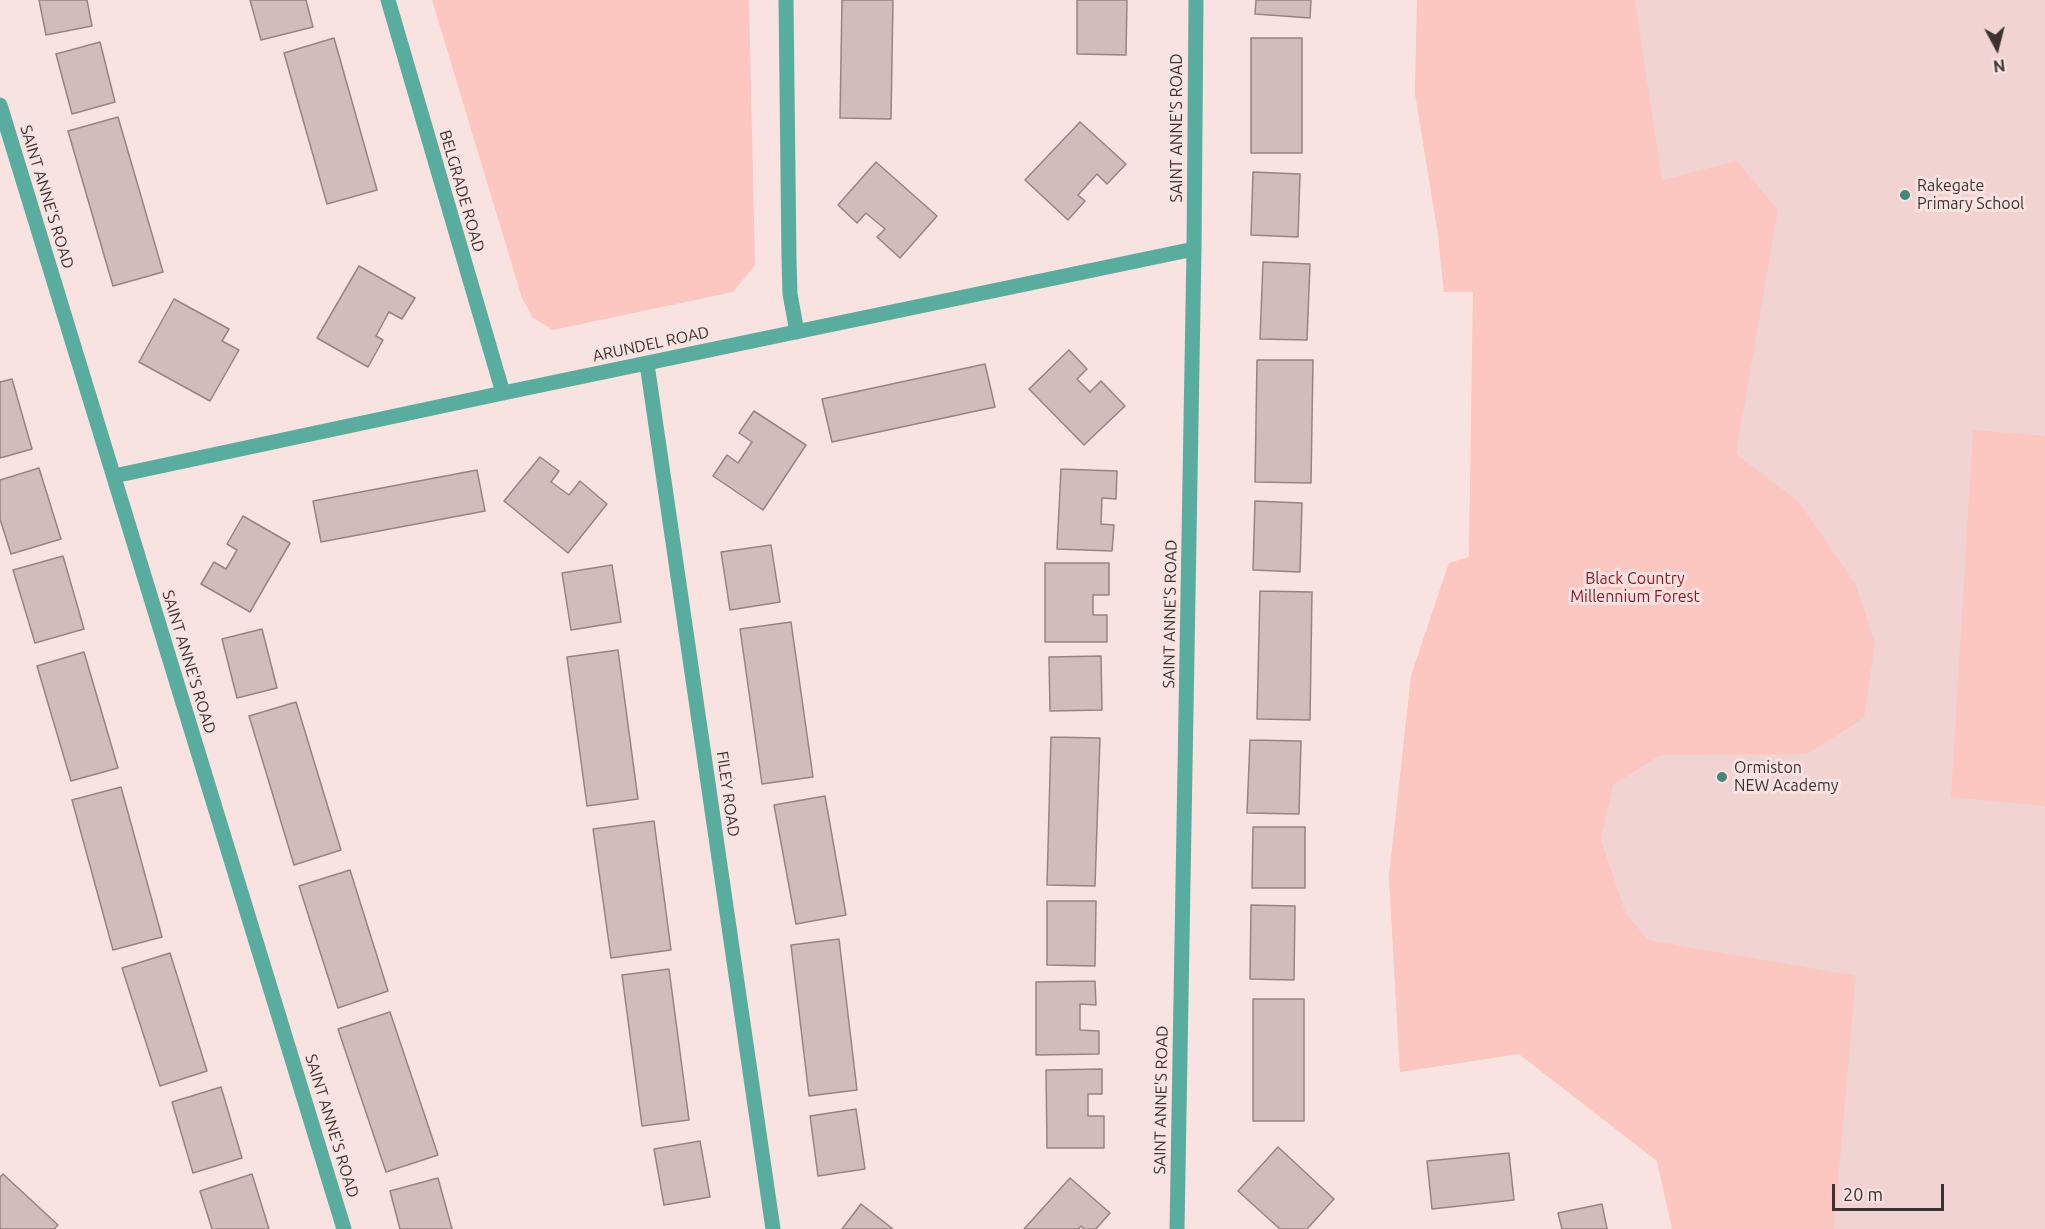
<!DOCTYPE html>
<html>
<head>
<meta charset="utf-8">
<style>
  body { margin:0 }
  #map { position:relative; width:2045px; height:1229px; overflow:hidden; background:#f9e3e1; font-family:Ubuntu,sans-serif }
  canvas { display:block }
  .north { position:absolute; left:1967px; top:18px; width:60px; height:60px; -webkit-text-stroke:4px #f9e3e1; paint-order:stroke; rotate:173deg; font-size:16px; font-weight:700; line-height:24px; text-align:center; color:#3b3332 }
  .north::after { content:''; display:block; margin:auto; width:21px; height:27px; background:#3b3332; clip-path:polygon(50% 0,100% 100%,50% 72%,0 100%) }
  .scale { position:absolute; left:1832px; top:1184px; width:112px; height:27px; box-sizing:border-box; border:3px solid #3b3332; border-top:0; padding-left:8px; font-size:18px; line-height:21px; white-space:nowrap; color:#3b3332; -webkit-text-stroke:4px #f9e3e1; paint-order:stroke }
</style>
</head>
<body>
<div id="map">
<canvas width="2045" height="1229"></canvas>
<div class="north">N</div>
<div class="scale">20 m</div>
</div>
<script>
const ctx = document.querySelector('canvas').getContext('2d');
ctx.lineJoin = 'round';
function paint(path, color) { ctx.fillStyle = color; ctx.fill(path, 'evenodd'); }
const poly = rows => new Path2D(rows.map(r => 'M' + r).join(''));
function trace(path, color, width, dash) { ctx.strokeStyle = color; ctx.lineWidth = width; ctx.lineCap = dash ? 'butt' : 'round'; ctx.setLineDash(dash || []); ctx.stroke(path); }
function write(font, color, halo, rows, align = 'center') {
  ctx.font = font + ' Ubuntu,sans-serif'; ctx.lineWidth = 6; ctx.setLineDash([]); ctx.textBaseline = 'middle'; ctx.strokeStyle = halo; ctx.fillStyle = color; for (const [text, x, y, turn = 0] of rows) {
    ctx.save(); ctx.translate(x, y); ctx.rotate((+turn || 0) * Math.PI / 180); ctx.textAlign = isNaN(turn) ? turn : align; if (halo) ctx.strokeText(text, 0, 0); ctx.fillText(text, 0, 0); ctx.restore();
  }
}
paint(poly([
  [1417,0,2045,0,2045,1229,1672,1229,1657,1161,1519,1054,1400,1072,1389,877,1411,676,1449,563,1469,557,1473,292,1444,292,1438,234,1415,93]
]), '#f1d4d2');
paint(poly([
  [432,0,749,0,755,265,733,292,553,330,533,318,522,298],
  [1417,0,1635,0,1662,180,1737,161,1778,210,1736,454,1799,502,1856,585,1875,644,1864,718,1807,754,1660,755,1613,785,1601,840,1626,914,1648,940,1856,976,1834,1229,1672,1229,1657,1161,1519,1054,1400,1072,1389,877,1411,676,1449,563,1469,557,1473,292,1444,292,1438,234,1415,93],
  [1973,430,2045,436,2045,806,1951,797]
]), '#fcc6c1');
const building = poly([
  [39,0,87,0,92,26,46,35,39,0],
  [250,0,306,0,313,27,261,40,250,0],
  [842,0,893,0,891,119,840,118,842,0],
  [1077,0,1127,0,1126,55,1077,54,1077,0],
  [1256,0,1311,0,1310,18,1255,14,1256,0],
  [334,38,377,190,327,204,284,53,334,38],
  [1251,38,1302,38,1302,153,1251,153,1251,38],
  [100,42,115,102,72,114,56,54,100,42],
  [118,117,163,272,113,286,68,131,118,117],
  [1080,122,1126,164,1107,184,1097,174,1078,195,1085,201,1068,220,1025,180,1080,122],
  [876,162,937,216,900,258,877,237,885,229,866,213,857,223,838,205,876,162],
  [1253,172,1300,174,1298,237,1251,235,1253,172],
  [1263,262,1310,264,1307,340,1260,339,1263,262],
  [359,266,415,298,402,319,389,312,376,336,383,340,368,367,317,338,359,266],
  [174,299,229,329,222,341,239,350,210,401,139,362,174,299],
  [1069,350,1087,369,1077,379,1090,392,1101,381,1125,406,1084,445,1029,389,1069,350],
  [1257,360,1313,360,1311,483,1255,482,1257,360],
  [985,364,995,407,832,442,822,399,985,364],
  [12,379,32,449,0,458,0,382,12,379],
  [754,411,806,445,763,510,713,476,727,455,738,463,752,442,739,433,754,411],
  [540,457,559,471,551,482,569,495,580,481,607,504,568,553,504,501,540,457],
  [39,468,61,539,11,554,0,519,0,480,39,468],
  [1061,469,1117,471,1116,499,1102,498,1101,524,1114,525,1112,551,1057,549,1061,469],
  [477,470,485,511,321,542,313,501,477,470],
  [1255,501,1302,503,1300,572,1253,570,1255,501],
  [243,516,290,543,250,612,201,584,214,562,226,569,237,550,227,544,243,516],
  [771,545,780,602,730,610,721,552,771,545],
  [63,556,84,629,35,643,13,570,63,556],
  [1045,563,1109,563,1109,595,1093,595,1093,615,1107,615,1107,642,1045,642,1045,563],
  [612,565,621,622,571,630,562,573,612,565],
  [1260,591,1312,592,1310,720,1257,719,1260,591],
  [791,622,813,777,762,784,740,629,791,622],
  [262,629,277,688,237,698,222,639,262,629],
  [618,650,638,799,587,806,567,657,618,650],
  [84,652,118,768,71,781,37,666,84,652],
  [1101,656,1102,710,1050,711,1049,657,1101,656],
  [296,702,341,850,294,865,249,716,296,702],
  [1051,737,1100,738,1095,886,1047,885,1051,737],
  [1250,740,1301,741,1299,814,1247,813,1250,740],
  [121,787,162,937,113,950,72,800,121,787],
  [825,796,846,915,796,924,774,805,825,796],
  [654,821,671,950,611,958,593,829,654,821],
  [1253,827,1305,827,1305,888,1252,888,1253,827],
  [350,870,388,991,338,1008,299,886,350,870],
  [1047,901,1096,901,1095,966,1047,965,1047,901],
  [1251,905,1295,906,1294,980,1250,979,1251,905],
  [839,939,857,1090,809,1096,791,945,839,939],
  [170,953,207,1071,160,1086,122,968,170,953],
  [669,969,689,1120,642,1126,622,975,669,969],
  [1095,981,1096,1005,1080,1004,1080,1030,1099,1031,1099,1054,1036,1055,1036,982,1095,981],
  [1253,999,1304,999,1304,1121,1253,1121,1253,999],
  [390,1012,438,1155,386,1172,338,1029,390,1012],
  [1102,1069,1102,1094,1088,1094,1088,1116,1104,1116,1104,1148,1047,1148,1046,1070,1102,1069],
  [221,1087,242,1158,193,1173,172,1102,221,1087],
  [856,1109,865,1169,818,1176,810,1116,856,1109],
  [700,1141,710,1197,664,1205,654,1149,700,1141],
  [1278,1147,1334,1199,1307,1229,1280,1229,1238,1191,1278,1147],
  [1509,1153,1514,1200,1432,1209,1427,1161,1509,1153],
  [3,1174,58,1225,54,1229,0,1229,0,1177,3,1174],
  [252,1174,269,1229,212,1229,200,1191,252,1174],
  [438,1178,452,1229,400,1229,390,1191,438,1178],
  [1070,1178,1110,1213,1096,1229,1084,1229,1081,1226,1078,1229,1024,1229,1070,1178],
  [861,1204,893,1229,842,1229,861,1204],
  [1602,1204,1607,1229,1562,1229,1558,1213,1602,1204]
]);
paint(building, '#d0bcba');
trace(building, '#978482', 1.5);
trace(poly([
  [388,0,503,393],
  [786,0,789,260,790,294,797,332],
  [0,105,344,1229],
  [647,364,773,1229],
  [114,476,503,393,1194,249],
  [1177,1229,1194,249,1196,0]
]), '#59ad9f', 15);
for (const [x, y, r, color] of [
  [1905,195,6,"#44887c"],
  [1722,777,6,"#44887c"]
]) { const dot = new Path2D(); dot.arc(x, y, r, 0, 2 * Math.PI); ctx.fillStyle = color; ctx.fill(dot); trace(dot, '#f9e3e1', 2); }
write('16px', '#3b3332', '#f9e3e1', [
  ["SAINT ANNE'S ROAD",1177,128,-90],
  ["BELGRADE ROAD",462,191,74],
  ["SAINT ANNE'S ROAD",47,197,73],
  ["ARUNDEL ROAD",651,344,-12],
  ["SAINT ANNE'S ROAD",1170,614,-89],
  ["SAINT ANNE'S ROAD",189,662,73],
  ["FILEY ROAD",728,794,82],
  ["SAINT ANNE'S ROAD",1161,1100,-89],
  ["SAINT ANNE'S ROAD",332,1126,73]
]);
write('16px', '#3b3332', '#f9e3e1', [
  ["Rakegate",1917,186],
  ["Primary School",1917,204],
  ["Ormiston",1734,768],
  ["NEW Academy",1734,786]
], 'left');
write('16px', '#93131f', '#f9e3e1', [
  ["Black Country",1635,579],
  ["Millennium Forest",1635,597]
]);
</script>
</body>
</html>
